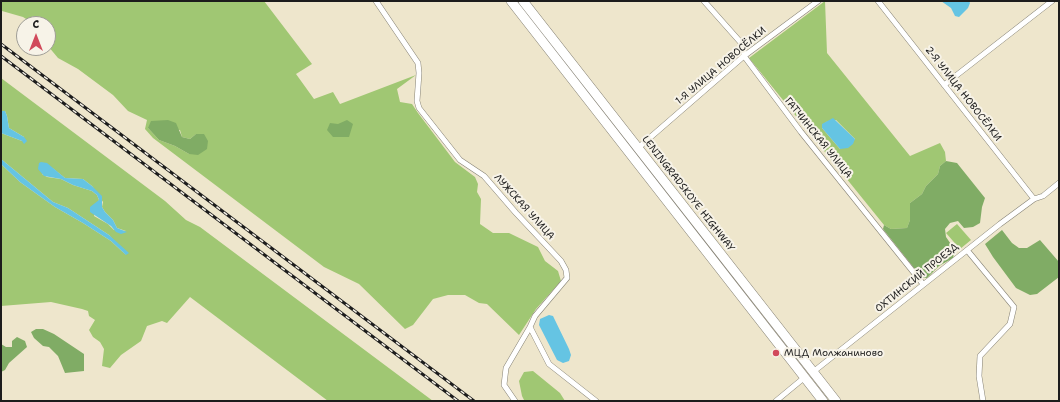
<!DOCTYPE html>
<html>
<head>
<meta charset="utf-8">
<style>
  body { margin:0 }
  #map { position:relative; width:1060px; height:402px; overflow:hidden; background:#eee6cc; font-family:"Shantell Sans",sans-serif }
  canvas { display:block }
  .frame { position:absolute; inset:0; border:2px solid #1c1c1c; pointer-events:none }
  .north { position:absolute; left:16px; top:16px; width:40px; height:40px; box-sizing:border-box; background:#f7f3e8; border:1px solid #9f9d96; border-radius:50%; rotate:0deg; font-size:11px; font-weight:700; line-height:16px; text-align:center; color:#1c1c1c }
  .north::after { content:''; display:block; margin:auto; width:14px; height:18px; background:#d1495b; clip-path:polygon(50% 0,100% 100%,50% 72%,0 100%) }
</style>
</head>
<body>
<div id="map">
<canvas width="1060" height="402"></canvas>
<div class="frame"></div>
<div class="north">С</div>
</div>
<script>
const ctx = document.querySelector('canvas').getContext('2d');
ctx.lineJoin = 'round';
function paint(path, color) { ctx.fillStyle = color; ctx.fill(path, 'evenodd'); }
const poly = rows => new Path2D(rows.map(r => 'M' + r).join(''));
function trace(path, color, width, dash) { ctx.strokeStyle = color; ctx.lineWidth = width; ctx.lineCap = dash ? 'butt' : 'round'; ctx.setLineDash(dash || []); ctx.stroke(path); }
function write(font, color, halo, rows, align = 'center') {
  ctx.font = font + ' "Shantell Sans",sans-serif'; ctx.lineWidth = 4; ctx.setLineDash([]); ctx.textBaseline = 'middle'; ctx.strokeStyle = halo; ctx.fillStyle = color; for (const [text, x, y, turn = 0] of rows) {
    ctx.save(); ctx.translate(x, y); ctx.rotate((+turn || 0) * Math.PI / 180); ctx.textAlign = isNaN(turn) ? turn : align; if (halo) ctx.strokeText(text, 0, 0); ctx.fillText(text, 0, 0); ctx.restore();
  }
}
paint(poly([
  [1,1,264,1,312,64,296,74,314,99,333,92,340,104,416,75,397,89,400,102,412,104,418,113,455,162,475,177,478,184,477,192,481,199,480,224,493,233,509,233,538,247,545,261,558,271,561,281,536,309,519,335,487,304,479,303,465,295,448,295,433,299,413,325,405,329,359,284,324,267,153,138,145,129,147,120,128,111,113,95,78,69,58,58,48,46,48,24,34,24,23,17,2,11],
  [148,128,180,130,182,137,190,139,196,134,189,154,175,146,159,140],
  [825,1,827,53,910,156,940,143,945,152,946,161,940,166,938,174,926,186,922,194,910,203,910,220,907,228,891,229,884,225,749,58],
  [836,120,855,139,840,149,822,128,826,122],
  [1,78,165,201,186,220,200,227,433,401,328,401,190,297,167,323,162,321,147,326,141,341,121,355,110,368,102,366,104,349,100,342,93,337,89,330,95,320,89,316,88,311,82,309,51,302,1,306,1,164,20,182,55,207,83,223,111,241,126,255,109,235,68,208,53,202,1,159,1,133,22,141,24,137,9,128,7,116,5,111,1,111],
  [51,167,65,178,83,179,92,186,103,202,102,207,105,212,113,220,117,228,126,231,114,230,108,224,94,216,99,200,97,195,92,191,73,185,61,179,47,177,42,174],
  [957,224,971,240,960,249,946,233],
  [533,371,560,393,565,401,524,400,522,396,519,381,524,372]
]), '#a0c773');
paint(poly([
  [168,120,176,123,182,137,190,139,196,134,204,134,208,141,207,149,198,155,189,154,175,146,159,140,148,128,151,121],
  [347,120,353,124,349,137,333,137,327,130,330,123,338,124],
  [946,161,957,163,985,198,982,207,980,223,973,227,964,228,958,221,950,223,945,229,946,237,955,250,953,258,939,266,927,278,922,278,883,229,884,225,891,229,907,228,910,220,910,203,922,194,926,186,938,174,940,166],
  [1002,230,1012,243,1019,248,1027,248,1040,240,1059,262,1059,277,1037,294,1030,295,1016,288,993,257,985,244],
  [36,329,43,329,54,334,84,354,84,371,65,373,58,356,49,347,43,346,34,338,31,332],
  [17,337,25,341,27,347,9,363,5,370,1,372,1,344,6,347,12,347,12,341]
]), '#80ac65');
paint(poly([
  [941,1,969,1,970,3,968,8,959,17,955,16,951,8],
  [1,111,5,111,7,116,9,128,24,137,27,141,24,144,22,141,1,133],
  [833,118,855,139,853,144,848,148,840,149,822,128,822,124],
  [1,159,53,202,68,208,109,235,129,253,126,255,111,241,83,223,55,207,20,182,1,164],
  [41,162,47,163,65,178,83,179,92,186,102,196,102,207,105,212,113,220,117,228,127,232,121,234,116,232,111,226,90,212,90,207,99,200,97,195,92,191,73,185,61,179,44,176,38,169,39,163],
  [549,315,553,316,569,349,571,355,569,361,563,363,557,360,539,325,540,319]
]), '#65c4e3');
const minor = poly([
  [376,1,418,63,419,73,417,101,419,108,460,160,484,176,516,213,561,261,566,270,567,278,535,316,530,327,549,364,596,401],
  [704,1,743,45,744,56,801,132,923,284],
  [878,1,1034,199],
  [944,85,1052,1],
  [638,148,744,56,818,1],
  [967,250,1014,307,1010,324,980,356,979,376,983,401],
  [813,372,1000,224,1034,199,1043,196,1059,183],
  [515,401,504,385,506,368,530,327],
  [776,401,805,377]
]);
const trunk = poly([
  [511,1,823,401],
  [523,1,836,401]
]);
trace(minor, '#858174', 6);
trace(trunk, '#858174', 10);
trace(minor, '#fff', 5);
trace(trunk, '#fff', 9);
const rail = poly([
  [1,44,474,401],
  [1,56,458,401]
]);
trace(rail, '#1c1c1c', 3);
trace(rail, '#f7f3e8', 1.5, [4.5]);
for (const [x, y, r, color] of [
  [776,353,4,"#d1495b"]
]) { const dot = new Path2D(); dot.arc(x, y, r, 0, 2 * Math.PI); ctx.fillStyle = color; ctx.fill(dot); trace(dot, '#f7f3e8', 1.5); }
write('10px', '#1c1c1c', '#f7f3e8', [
  ["1-Я УЛИЦА НОВОСЁЛКИ",721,66,-40],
  ["2-Я УЛИЦА НОВОСЁЛКИ",963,94,52],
  ["ГАТЧИНСКАЯ УЛИЦА",818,138,51],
  ["LENINGRADSKOYE HIGHWAY",688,194,52],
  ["ЛУЖСКАЯ УЛИЦА",524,207,48],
  ["ОХТИНСКИЙ ПРОЕЗД",917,278,-39]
]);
write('10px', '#1c1c1c', '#f7f3e8', [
  ["МЦД Молжаниново",784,353]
], 'left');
</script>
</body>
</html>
